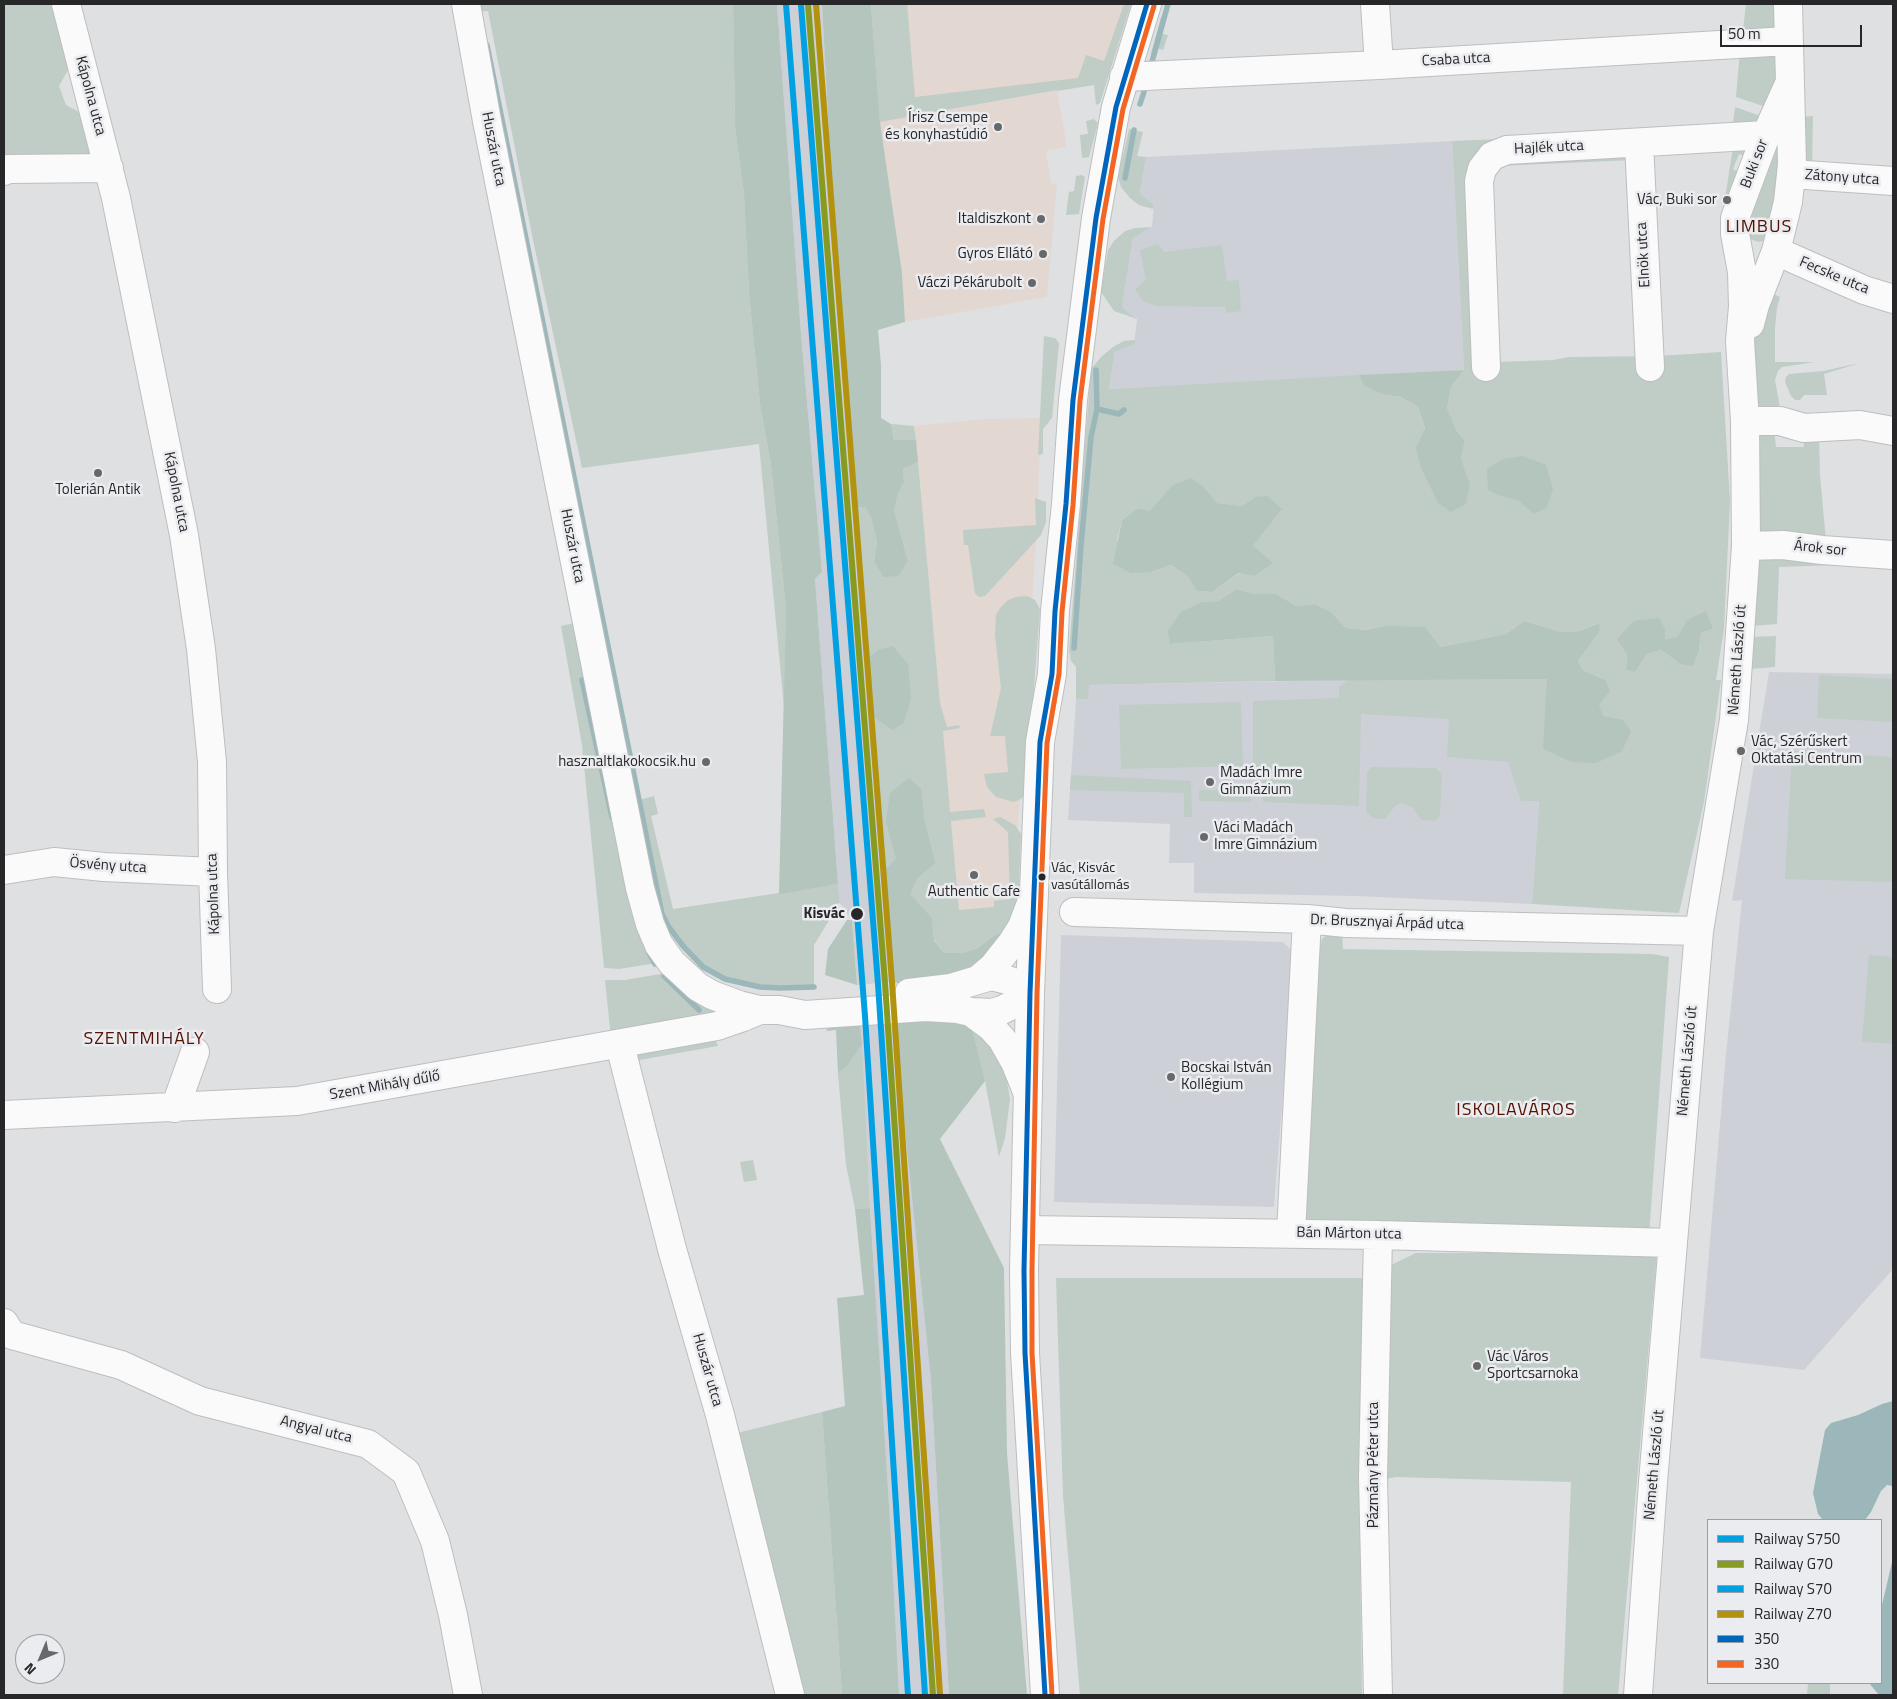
<!DOCTYPE html>
<html>
<head>
<meta charset="utf-8">
<style>
  body { margin:0 }
  #map { position:relative; width:1897px; height:1699px; overflow:hidden; background:#dfe0e2; font-family:"Titillium Web",sans-serif }
  canvas { display:block }
  .frame { position:absolute; inset:0; border:5px solid #272729; pointer-events:none }
  .legend { position:absolute; left:1707px; top:1519px; width:175px; height:165px; box-sizing:border-box; background:#ebecf0; border:1px solid #9d9da0; margin:0; padding:6px 9px; list-style:none; font-size:15px; color:#272729 }
  .legend li { display:flex; align-items:center; gap:10px; height:25px }
  .legend b { width:25px; border:1px solid #9d9da0 }
  .north { position:absolute; left:15px; top:1634px; width:50px; height:50px; box-sizing:border-box; background:#ebecf0; border:1px solid #9d9da0; border-radius:50%; rotate:225deg; font-size:14px; font-weight:700; line-height:20px; text-align:center; color:#272729 }
  .north::after { content:''; display:block; margin:auto; width:18px; height:22px; background:#67686a; clip-path:polygon(50% 0,100% 100%,50% 72%,0 100%) }
  .scale { position:absolute; left:1720px; top:25px; width:142px; height:22px; box-sizing:border-box; border:2px solid #272729; border-top:0; padding-left:6px; font-size:15px; line-height:18px; white-space:nowrap; color:#272729; -webkit-text-stroke:4px #ebecf0; paint-order:stroke }
</style>
</head>
<body>
<div id="map">
<canvas width="1897" height="1699"></canvas>
<div class="frame"></div>
<ul class="legend">
<li><b style="height:6px;background:#00a0e3"></b>Railway S750</li>
<li><b style="height:6px;background:#879a22"></b>Railway G70</li>
<li><b style="height:6px;background:#00a0e3"></b>Railway S70</li>
<li><b style="height:6px;background:#b3920e"></b>Railway Z70</li>
<li><b style="height:6px;background:#0065bd"></b>350</li>
<li><b style="height:6px;background:#f26522"></b>330</li>
</ul>
<div class="north">N</div>
<div class="scale">50 m</div>
</div>
<script>
const ctx = document.querySelector('canvas').getContext('2d');
ctx.lineJoin = 'round';
function paint(path, color) { ctx.fillStyle = color; ctx.fill(path, 'evenodd'); }
const poly = rows => new Path2D(rows.map(r => 'M' + r).join(''));
function trace(path, color, width, dash) { ctx.strokeStyle = color; ctx.lineWidth = width; ctx.lineCap = dash ? 'butt' : 'round'; ctx.setLineDash(dash || []); ctx.stroke(path); }
function write(font, color, halo, rows, align = 'center') {
  ctx.font = font + ' "Titillium Web",sans-serif'; ctx.lineWidth = 5; ctx.setLineDash([]); ctx.textBaseline = 'middle'; ctx.strokeStyle = halo; ctx.fillStyle = color; for (const [text, x, y, turn = 0] of rows) {
    ctx.save(); ctx.translate(x, y); ctx.rotate((+turn || 0) * Math.PI / 180); ctx.textAlign = isNaN(turn) ? turn : align; if (halo) ctx.strokeText(text, 0, 0); ctx.fillText(text, 0, 0); ctx.restore();
  }
}
paint(poly([
  [871,4,1124,4,1100,78,879,116],
  [1057,90,1067,147,1046,151,1051,184,1057,183,1047,297,905,322,902,273,880,122],
  [1041,418,1037,525,1013,906,959,910,914,426,985,419]
]), '#e3d7d1');
paint(poly([
  [777,4,822,4,830,153,891,950,891,982,857,985,852,920,840,903,838,884,815,579,822,572,801,334],
  [1452,141,1464,370,1109,389,1115,352,1134,345,1137,319,1122,307,1133,238,1152,227,1154,205,1140,193,1146,157],
  [1769,672,1893,674,1893,1269,1804,1370,1700,1358,1726,1054,1742,900,1732,901],
  [1547,679,1532,904,1356,896,1194,893,1194,863,1169,863,1170,824,1068,820,1076,699,1088,699,1088,685,1349,680],
  [1061,935,1283,942,1294,952,1274,1207,1054,1202],
  [893,1015,931,1381,949,1695,899,1695,859,1017]
]), '#ced0d7');
paint(poly([
  [4,4,59,4,72,63,59,86,66,105,84,115,92,152,74,159,4,158],
  [466,4,733,4,735,127,744,195,749,294,760,405,771,465,786,608,784,707,759,444,582,468,533,240,488,11,467,12],
  [871,4,907,4,915,97,1078,78,1086,55,1104,61,1124,4,1131,4,1100,103,1096,105,1094,85,1057,91,1057,90,880,122],
  [1746,4,1779,4,1776,29,1742,38],
  [1161,17,1164,18,1160,33,1168,35,1163,50,1156,48,1153,61,1151,53],
  [1740,51,1776,55,1781,63,1769,108,1736,97],
  [1735,107,1764,117,1761,124,1732,131],
  [1813,116,1812,169,1806,168,1800,117],
  [1094,119,1098,123,1089,157,1082,158,1080,135,1088,134,1086,121],
  [1129,129,1143,132,1137,156,1146,157,1140,193,1154,205,1153,209,1139,205,1130,198,1121,187,1118,177],
  [1780,131,1784,175,1766,240,1759,242,1750,239,1745,233,1756,189],
  [1500,139,1488,150,1497,362,1553,360,1569,357,1658,356,1721,352,1730,501,1724,629,1716,680,1721,680,1704,802,1679,913,1532,904,1539,801,1521,801,1508,762,1447,757,1449,719,1361,714,1359,806,1263,802,1261,768,1253,768,1253,701,1339,698,1339,687,1349,680,1603,679,1583,670,1578,661,1600,631,1598,623,1580,631,1561,632,1524,621,1506,634,1440,647,1385,626,1365,630,1346,628,1331,612,1315,604,1297,606,1276,594,1254,594,1237,589,1218,601,1202,602,1170,644,1273,636,1275,681,1089,685,1088,699,1076,699,1076,667,1071,661,1069,650,1091,369,1101,357,1113,347,1124,341,1135,340,1134,345,1115,352,1109,389,1359,375,1364,386,1381,394,1401,397,1418,407,1425,430,1416,447,1470,483,1461,458,1465,441,1457,431,1447,408,1451,387,1464,370,1452,141],
  [1204,487,1216,503,1242,506,1255,497,1281,510,1253,546,1254,576,1240,573,1212,592,1197,591,1189,576,1171,565,1151,572,1117,541,1122,520,1138,508,1150,511],
  [1687,620,1713,629,1701,633,1699,650,1680,664,1661,650,1647,654,1635,672,1626,670,1627,654,1677,637],
  [1734,141,1742,142,1750,159,1739,154,1733,169,1741,174,1723,211],
  [1625,150,1634,160,1497,166,1495,162],
  [1082,175,1085,177,1079,214,1066,215,1069,192,1074,191,1076,176],
  [1152,227,1133,238,1122,307,1137,319,1114,311,1101,292,1108,250,1114,241,1125,231,1135,228],
  [1158,244,1164,252,1222,245,1227,281,1239,280,1241,311,1226,313,1226,307,1157,306,1143,301,1135,289,1146,280,1140,250],
  [1773,294,1780,297,1777,308,1775,328,1775,362,1815,362,1782,367,1778,371,1775,380,1780,408,1758,410,1753,345,1756,325],
  [1044,336,1055,338,1059,343,1052,418,1043,429,1043,454,1038,455],
  [1860,363,1824,374,1827,395,1804,395,1800,400,1795,400,1791,396,1785,382,1786,377,1789,374,1823,371],
  [891,424,914,426,916,440,894,440],
  [1774,428,1776,447,1804,447,1803,433,1819,435,1820,475,1826,541,1777,540,1756,532,1755,436],
  [918,462,940,703,947,727,959,725,960,728,943,731,950,812,984,809,986,817,951,821,959,910,994,907,994,901,1010,899,1008,832,993,819,1000,817,1015,825,1021,834,1018,912,1007,934,996,934,978,948,963,953,944,953,934,939,932,918,909,894,918,878,936,863,925,822,922,790,886,822,897,859,884,870,873,717,893,729,877,650,868,658,857,507,866,508,872,521,877,542,874,562,883,577,908,561,894,510,898,494,904,482,903,469],
  [1035,498,1046,502,1046,522,1041,535,985,596,979,597,975,593,968,545,964,545,963,530,1036,525],
  [1773,554,1865,564,1779,567,1777,624,1752,626,1758,560],
  [1027,596,1035,600,1040,609,1026,794,1021,799,1014,802,996,797,987,787,984,774,1008,772,1005,736,990,736,1001,688,995,635,996,615,1000,608,1008,600,1016,597],
  [575,623,663,962,619,969,604,968,582,745,561,626],
  [1776,636,1775,667,1750,669,1752,637],
  [1819,675,1893,679,1893,722,1817,718],
  [1241,702,1243,766,1121,769,1119,705],
  [1792,751,1893,757,1893,882,1785,879],
  [1371,767,1436,768,1442,774,1440,816,1435,821,1421,820,1413,808,1401,803,1396,805,1385,819,1372,818,1366,811,1367,773],
  [1071,775,1191,781,1192,817,1184,817,1184,793,1070,790],
  [1199,790,1251,790,1251,802,1199,801],
  [654,796,658,814,651,816,673,909,838,884,840,903,834,905,834,912,814,945,814,987,780,988,760,987,725,979,701,966,683,946,658,913,631,802],
  [1330,932,1342,932,1343,949,1652,954,1669,957,1649,1236,1305,1222,1319,952,1322,939],
  [1869,955,1893,957,1893,1044,1862,1042],
  [672,972,716,1009,714,1015,611,1038,605,980,625,980],
  [972,1027,998,1053,1006,1075,1010,1099,1005,1138,999,1157,985,1081],
  [713,1034,718,1046,634,1061,638,1052],
  [862,1045,870,1208,855,1209,846,1165,838,1074,848,1065],
  [753,1160,757,1180,744,1182,740,1162],
  [1416,1253,1657,1253,1618,1695,1563,1695,1571,1482,1396,1477,1359,1484,1362,1695,1080,1695,1063,1496,1056,1278,1364,1278],
  [822,1412,842,1695,776,1695,721,1437],
  [1808,1683,1830,1683,1830,1695,1807,1695]
]), '#bfcdc6');
paint(poly([
  [733,4,777,4,801,334,822,572,815,579,838,884,779,894,786,608,771,465,760,405,749,294,744,195,735,127],
  [822,4,871,4,880,122,902,273,905,322,878,330,881,365,881,418,891,424,894,440,916,440,918,462,903,469,904,482,898,494,894,510,908,561,898,576,883,577,874,562,877,542,872,521,866,508,857,507,830,153],
  [1464,370,1451,387,1447,408,1457,431,1465,441,1461,458,1470,483,1466,504,1451,512,1438,503,1421,468,1416,447,1425,429,1418,407,1401,397,1381,394,1364,386,1359,375],
  [1523,456,1546,465,1553,489,1547,507,1534,514,1518,500,1501,496,1488,490,1487,469,1503,459],
  [1191,478,1204,487,1217,503,1242,506,1255,497,1267,496,1282,509,1253,546,1273,563,1254,576,1239,573,1212,592,1197,591,1188,576,1171,565,1151,572,1131,573,1113,564,1122,520,1138,508,1150,511,1173,485],
  [1237,589,1254,594,1276,594,1297,606,1315,604,1331,612,1346,628,1365,630,1385,626,1425,627,1440,647,1506,634,1524,621,1561,632,1580,631,1599,623,1600,631,1578,661,1583,670,1605,680,1610,691,1599,705,1603,716,1623,720,1631,732,1622,751,1596,763,1572,762,1543,749,1547,679,1275,681,1273,636,1170,644,1168,631,1181,612,1202,602,1218,601],
  [1706,611,1713,629,1701,633,1699,650,1693,666,1680,664,1661,650,1647,654,1635,672,1626,670,1627,654,1617,639,1634,621,1659,618,1665,629,1665,640,1677,637,1687,620],
  [893,646,908,664,911,699,904,722,893,730,873,717,868,658,877,650],
  [909,778,922,790,925,822,936,863,918,878,910,894,932,918,934,940,944,953,963,953,978,948,996,934,1007,934,994,952,964,974,920,986,891,982,884,870,896,859,886,822,890,793],
  [847,920,852,920,857,985,825,975,828,949],
  [893,1015,932,1018,972,1027,985,1081,940,1139,1004,1268,1007,1453,1027,1695,949,1695,931,1381],
  [855,1019,860,1026,862,1045,848,1065,838,1074,836,1030,826,1031,832,1023],
  [870,1208,891,1539,899,1695,842,1695,822,1412,845,1406,837,1298,864,1295,855,1209]
]), '#b3c5bc');
paint(poly([
  [1893,1401,1893,1486,1887,1485,1881,1491,1871,1512,1865,1520,1823,1520,1818,1514,1813,1493,1825,1430,1831,1423,1858,1415,1882,1404],
  [1893,1558,1893,1695,1879,1695,1869,1683,1881,1683,1881,1609]
]), '#9bb7ba');
trace(poly([
  [487,45,662,914,668,926,683,946,703,967,725,979,760,987,780,988,814,987],
  [1150,69,1168,4],
  [1140,104,1144,92],
  [1125,178,1134,130],
  [1097,409,1119,414,1124,410],
  [1074,648,1081,545,1091,437,1097,409,1096,370],
  [582,680,612,817],
  [649,953,655,964],
  [664,976,699,1010]
]), '#9bb7ba', 5.5);
const minor = poly([
  [66,4,116,198,184,535,201,649,212,762,213,872,217,989],
  [466,4,487,121,640,888,650,924,659,945,672,963,698,987,712,995,739,1005,760,1010,779,1010,805,1015,926,1007,958,1009,971,1012,991,1027,1002,1039,1015,1062,1028,1094],
  [1375,4,1379,65],
  [1124,77,1379,65,1788,41],
  [1639,143,1650,367],
  [4,171,7,169,109,168],
  [1791,174,1893,181],
  [1776,251,1864,290,1893,299],
  [1750,324,1755,305,1776,251,1788,202,1791,174,1792,163,1788,4],
  [1486,367,1479,181,1482,169,1492,156,1507,150,1766,135],
  [1745,421,1780,421,1804,428,1860,425,1893,431],
  [1746,546,1783,545,1822,550,1893,555],
  [4,870,54,862,104,867,213,872],
  [1074,912,1307,919,1346,923,1699,931],
  [980,978,993,967,1012,943,1022,927,1033,898],
  [909,993,951,988,991,976,1011,981,1030,993,1022,1000,1002,1010,992,1013,971,1012],
  [620,1045,672,1249,720,1415,790,1695],
  [175,1108,195,1052],
  [4,1115,297,1101,717,1026,743,1017,760,1010],
  [1025,1230,1378,1235,1673,1243],
  [1291,1233,1307,919],
  [1378,1235,1373,1477,1378,1695],
  [4,1323,12,1335,121,1365,200,1401,368,1444,406,1472,435,1541,453,1615,468,1695],
  [1638,1695,1653,1482,1699,931,1734,720,1746,546,1745,421,1740,341,1743,306,1742,272,1735,234,1735,218,1766,135,1789,84]
]);
const major = poly([
  [1045,1695,1025,1353,1024,1270,1030,993,1040,742,1052,674,1055,611,1066,504,1073,400,1096,218,1116,107,1147,4]
]);
trace(minor, '#bdbebf', 30);
trace(major, '#bdbebf', 30);
trace(minor, '#fafafb', 28);
trace(major, '#fafafb', 28);
trace(poly([
  [1045,1695,1025,1353,1024,1270,1030,993,1040,742,1052,674,1055,611,1066,504,1073,400,1096,218,1116,107,1147,4]
]), '#0065bd', 5);
trace(poly([
  [1052,1695,1032,1353,1032,1270,1037,993,1047,743,1059,674,1062,612,1073,505,1080,401,1103,219,1123,109,1154,6]
]), '#f26522', 5);
trace(poly([
  [786,4,865,1016,908,1695]
]), '#00a0e3', 6);
trace(poly([
  [808,4,885,983,933,1695]
]), '#879a22', 6);
trace(poly([
  [801,5,878,984,925,1695]
]), '#00a0e3', 6);
trace(poly([
  [816,4,892,982,940,1694]
]), '#b3920e', 6);
for (const [x, y, r, color] of [
  [998,127,5,"#67686a"],
  [1727,200,5,"#67686a"],
  [1041,219,5,"#67686a"],
  [1043,254,5,"#67686a"],
  [1032,283,5,"#67686a"],
  [98,473,5,"#67686a"],
  [1741,751,5,"#67686a"],
  [706,762,5,"#67686a"],
  [1210,782,5,"#67686a"],
  [1204,837,5,"#67686a"],
  [974,875,5,"#67686a"],
  [1042,877,4.5,"#272729"],
  [857,914,7,"#272729"],
  [1171,1077,5,"#67686a"],
  [1477,1366,5,"#67686a"]
]) { const dot = new Path2D(); dot.arc(x, y, r, 0, 2 * Math.PI); ctx.fillStyle = color; ctx.fill(dot); trace(dot, '#ebecf0', 2); }
write('14px', '#272729', '#ebecf0', [
  ["Vác, Kisvác",1051,869],
  ["vasútállomás",1051,886]
], 'left');
write('15px', '#272729', '#ebecf0', [
  ["Csaba utca",1456,60,-3],
  ["Kápolna utca",90,96,75],
  ["Hajlék utca",1549,148,-3],
  ["Huszár utca",493,149,79],
  ["Buki sor",1755,164,-69],
  ["Zátony utca",1842,178,4],
  ["Elnök utca",1644,255,-93],
  ["Fecske utca",1834,276,23],
  ["Kápolna utca",176,492,79],
  ["Huszár utca",572,546,79],
  ["Árok sor",1820,549,6],
  ["Németh László út",1738,660,-86],
  ["Ösvény utca",108,866,4],
  ["Kápolna utca",214,894,-92],
  ["Dr. Brusznyai Árpád utca",1387,923,2],
  ["Németh László út",1688,1061,-85],
  ["Szent Mihály dűlő",385,1086,-10],
  ["Bán Márton utca",1349,1234,1],
  ["Huszár utca",707,1370,74],
  ["Angyal utca",316,1430,14],
  ["Pázmány Péter utca",1374,1465,-90],
  ["Németh László út",1655,1465,-85]
]);
write('15px', '#272729', '#ebecf0', [
  ["Írisz Csempe",988,118],
  ["és konyhastúdió",988,135],
  ["Vác, Buki sor",1717,200],
  ["Italdiszkont",1031,219],
  ["Gyros Ellátó",1033,254],
  ["Váczi Pékárubolt",1022,283],
  ["Tolerián Antik",98,490,"center"],
  ["Vác, Szérűskert",1751,742,"left"],
  ["Oktatási Centrum",1751,759,"left"],
  ["hasznaltlakokocsik.hu",696,762],
  ["Madách Imre",1220,773,"left"],
  ["Gimnázium",1220,790,"left"],
  ["Váci Madách",1214,828,"left"],
  ["Imre Gimnázium",1214,845,"left"],
  ["Authentic Cafe",974,892,"center"],
  ["Bocskai István",1181,1068,"left"],
  ["Kollégium",1181,1085,"left"],
  ["Vác Város",1487,1357,"left"],
  ["Sportcsarnoka",1487,1374,"left"]
], 'right');
write('bold 15px', '#272729', '#ebecf0', [
  ["Kisvác",845,914]
], 'right');
ctx.letterSpacing = '1px';
write('18px', '#541202', '#ebecf0', [
  ["LIMBUS",1759,228],
  ["SZENTMIHÁLY",144,1040],
  ["ISKOLAVÁROS",1516,1111]
]);
ctx.letterSpacing = '0px';
</script>
</body>
</html>
